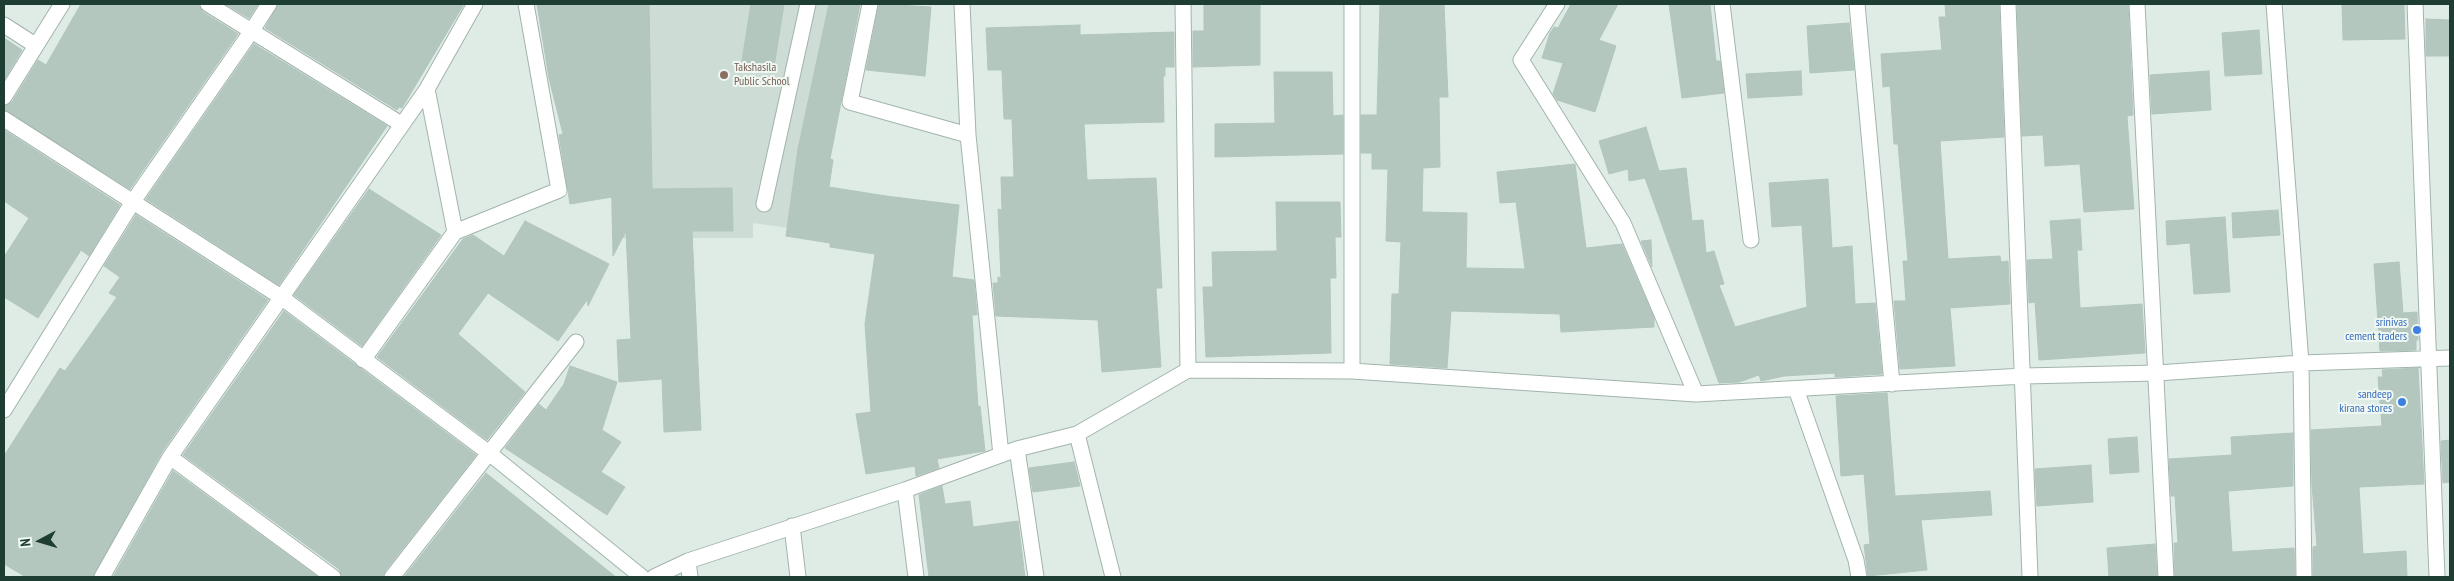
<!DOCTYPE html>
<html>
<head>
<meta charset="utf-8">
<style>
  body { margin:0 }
  #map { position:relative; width:2454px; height:581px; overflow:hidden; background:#dfece5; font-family:"PT Sans Narrow",sans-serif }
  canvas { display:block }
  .frame { position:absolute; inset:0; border:5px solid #1e3d33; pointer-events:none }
  .north { position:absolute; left:15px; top:516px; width:50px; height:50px; -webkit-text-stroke:4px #eff8f3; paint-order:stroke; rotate:264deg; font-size:14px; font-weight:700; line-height:20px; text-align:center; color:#1e3d33 }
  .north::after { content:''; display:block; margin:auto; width:18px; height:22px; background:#1e3d33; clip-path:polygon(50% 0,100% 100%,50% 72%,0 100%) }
</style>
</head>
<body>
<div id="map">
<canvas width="2454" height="581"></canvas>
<div class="frame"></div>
<div class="north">N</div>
</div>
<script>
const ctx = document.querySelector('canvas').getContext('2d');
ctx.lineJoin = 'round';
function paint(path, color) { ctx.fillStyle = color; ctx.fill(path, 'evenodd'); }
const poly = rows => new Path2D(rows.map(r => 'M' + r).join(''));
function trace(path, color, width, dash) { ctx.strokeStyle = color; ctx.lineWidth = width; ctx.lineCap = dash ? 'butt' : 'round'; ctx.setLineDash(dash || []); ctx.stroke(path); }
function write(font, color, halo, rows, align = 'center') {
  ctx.font = font + ' "PT Sans Narrow",sans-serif'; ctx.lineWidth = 4; ctx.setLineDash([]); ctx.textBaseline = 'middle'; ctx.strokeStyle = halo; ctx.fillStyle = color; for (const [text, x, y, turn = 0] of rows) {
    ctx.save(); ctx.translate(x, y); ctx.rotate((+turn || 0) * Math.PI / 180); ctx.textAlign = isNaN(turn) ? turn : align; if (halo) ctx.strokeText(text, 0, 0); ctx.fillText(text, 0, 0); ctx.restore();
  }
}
paint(poly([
  [606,4,856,4,826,147,818,232,753,223,753,238,612,238]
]), '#cddcd4');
const building = poly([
  [81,4,199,4,203,12,238,34,130,189,4,110,4,106,12,102,38,60,46,65,81,4],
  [225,4,258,4,249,18,225,4],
  [278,4,464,4,402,108,399,107,397,110,265,28,278,4],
  [537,4,649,4,652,189,732,188,733,231,692,231,701,430,664,432,662,379,619,382,617,340,631,339,626,231,613,256,612,197,570,204,559,135,563,134,549,78,537,4],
  [751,4,784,4,773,73,741,67,751,4],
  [829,4,860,4,830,159,833,160,829,187,886,196,959,205,952,277,974,280,977,315,972,315,978,407,980,406,985,451,937,459,939,468,916,476,915,466,866,474,856,414,871,412,865,324,875,254,830,247,830,243,786,236,798,149,829,4],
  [879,4,931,7,925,76,866,70,879,4],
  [1204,4,1260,4,1260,65,1193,67,1193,31,1204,31,1204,4],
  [1380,4,1444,4,1448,97,1439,97,1440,167,1423,168,1422,212,1467,213,1466,268,1525,269,1516,202,1500,203,1497,172,1575,164,1586,248,1622,244,1654,318,1654,327,1561,332,1560,314,1451,311,1447,368,1390,364,1392,294,1399,294,1401,242,1386,241,1388,169,1372,169,1372,153,1361,153,1361,115,1377,115,1380,4],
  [1571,4,1618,4,1599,40,1616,46,1595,112,1557,100,1553,94,1563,63,1542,58,1550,33,1554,27,1558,28,1571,4],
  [1669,4,1710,4,1716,61,1720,61,1724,93,1682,98,1669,4],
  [1945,4,1999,4,2004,137,1940,141,1948,259,2000,256,2001,262,2008,261,2010,304,1950,308,1955,366,1900,369,1894,301,1906,301,1903,261,1908,261,1898,144,1894,144,1890,86,1883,87,1881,54,1942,50,1939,17,1946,17,1945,4],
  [2017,4,2128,4,2133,115,2127,116,2134,209,2084,212,2080,164,2045,166,2043,135,2022,136,2017,4],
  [2342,4,2404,4,2405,39,2343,40,2342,4],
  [2426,19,2450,20,2450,56,2426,56,2426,19],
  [1849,23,1854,70,1810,73,1807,26,1849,23],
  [1080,25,1080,35,1174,32,1174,67,1165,67,1165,76,1163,76,1164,122,1084,124,1087,180,1156,178,1162,288,1156,288,1161,367,1102,372,1098,320,996,316,993,283,998,283,998,277,1001,278,998,209,1002,210,1001,177,1014,177,1012,119,1004,119,1002,70,988,70,986,28,1080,25],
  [2259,30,2262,74,2225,76,2222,33,2259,30],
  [4,38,22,50,4,80,4,38],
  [254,44,387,126,279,285,146,199,254,44],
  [1801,71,1802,95,1748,98,1746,74,1801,71],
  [2209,71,2211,110,2152,114,2150,75,2209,71],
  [1274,72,1332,72,1333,116,1343,115,1343,154,1215,157,1215,124,1275,123,1274,72],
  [1646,127,1659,171,1686,168,1692,221,1703,220,1706,253,1714,251,1724,284,1719,285,1735,327,1807,307,1802,225,1772,227,1769,183,1828,179,1832,248,1852,246,1855,304,1875,303,1882,374,1835,377,1835,373,1784,376,1761,381,1759,375,1739,382,1719,383,1645,178,1629,181,1628,169,1609,174,1599,141,1646,127],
  [4,130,120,205,89,256,81,250,38,318,4,297,4,257,29,218,4,201,4,130],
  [369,189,441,235,362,346,294,295,369,189],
  [1276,202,1340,202,1341,237,1335,237,1336,278,1330,278,1331,353,1206,357,1203,287,1213,287,1212,252,1277,251,1276,202],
  [2278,210,2280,235,2233,238,2232,213,2278,210],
  [136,215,268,300,162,452,93,577,26,577,4,564,4,456,60,368,65,371,117,297,109,293,120,277,104,266,136,215],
  [2225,217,2230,292,2194,294,2190,243,2167,245,2166,221,2225,217],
  [2080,219,2082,250,2077,250,2080,308,2142,304,2145,353,2039,360,2035,302,2029,303,2027,260,2053,259,2050,221,2080,219],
  [525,221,609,264,588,306,587,300,558,341,488,293,458,334,525,392,487,440,377,357,463,239,473,235,504,256,525,221],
  [1651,240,1652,267,1641,241,1651,240],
  [2399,262,2403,313,2417,312,2418,340,2416,340,2416,350,2380,351,2374,264,2399,262],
  [284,311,476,455,385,571,383,577,342,577,339,569,183,455,284,311],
  [570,366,617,382,602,430,621,442,601,472,625,487,607,515,505,448,539,404,546,410,564,384,570,366],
  [2418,368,2424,484,2359,487,2363,554,2406,551,2407,577,2313,577,2313,547,2317,546,2312,485,2311,430,2382,426,2378,377,2383,377,2382,370,2418,368],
  [1887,393,1895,496,1990,491,1992,515,1921,520,1927,570,1868,576,1864,545,1870,544,1864,474,1841,476,1836,396,1887,393],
  [2293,433,2293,486,2228,491,2232,552,2294,548,2295,577,2175,577,2174,543,2178,543,2175,496,2171,496,2169,459,2232,455,2231,437,2293,433],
  [2137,437,2139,472,2110,474,2108,439,2137,437],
  [2450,440,2450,482,2443,483,2441,441,2450,440],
  [1074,462,1080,486,1033,492,1029,468,1074,462],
  [2091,465,2093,502,2037,506,2035,469,2091,465],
  [173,471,318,577,113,577,173,471],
  [486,473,616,577,404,577,486,473],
  [942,486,945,504,970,501,973,527,1018,521,1025,577,929,577,919,495,942,486],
  [2155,544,2157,577,2109,577,2107,548,2155,544]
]);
paint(building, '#b4c7be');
trace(building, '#b1c6bc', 1);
const minor = poly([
  [208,4,401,124],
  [870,4,850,102,968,135],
  [962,4,968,135,1001,455],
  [1183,4,1188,370],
  [1352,4,1352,371],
  [1557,4,1521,60,1623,223,1696,394],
  [1722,4,1751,240],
  [1857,4,1892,384],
  [2008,4,2030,577],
  [2137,4,2166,577],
  [2274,4,2301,363,2304,577],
  [2415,4,2437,577],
  [4,25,35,45],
  [427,89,455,232],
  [4,97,62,4],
  [4,119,281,297,489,453,642,577],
  [764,204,808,4],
  [363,360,455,232,559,190,526,4],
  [1796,389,1856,560,1859,577],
  [4,410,134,200,251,32,269,4],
  [1077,434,1113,577],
  [1017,449,1036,577],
  [170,457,333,577],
  [905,490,916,577],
  [792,526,798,577],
  [688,561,690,577],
  [102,577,170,457,427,89,475,4],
  [392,577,576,342],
  [654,577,688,561,905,490,1017,449,1077,434,1188,370,1352,371,1696,394,2024,376,2157,373,2301,363,2450,358]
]);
trace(minor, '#a1b4ac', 17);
trace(minor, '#fff', 15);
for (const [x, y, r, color] of [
  [724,75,5,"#8d6e63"],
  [2417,330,5,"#3f7fe0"],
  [2402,402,5,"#3f7fe0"]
]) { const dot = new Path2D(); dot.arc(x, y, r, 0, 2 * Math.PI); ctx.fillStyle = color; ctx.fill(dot); trace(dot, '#eff8f3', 2); }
write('12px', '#785e54', '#eff8f3', [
  ["Takshasila",734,68],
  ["Public School",734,82]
], 'left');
write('12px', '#366cbe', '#eff8f3', [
  ["srinivas",2407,323],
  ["cement traders",2407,337],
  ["sandeep",2392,395],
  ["kirana stores",2392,409]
], 'right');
</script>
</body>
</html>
